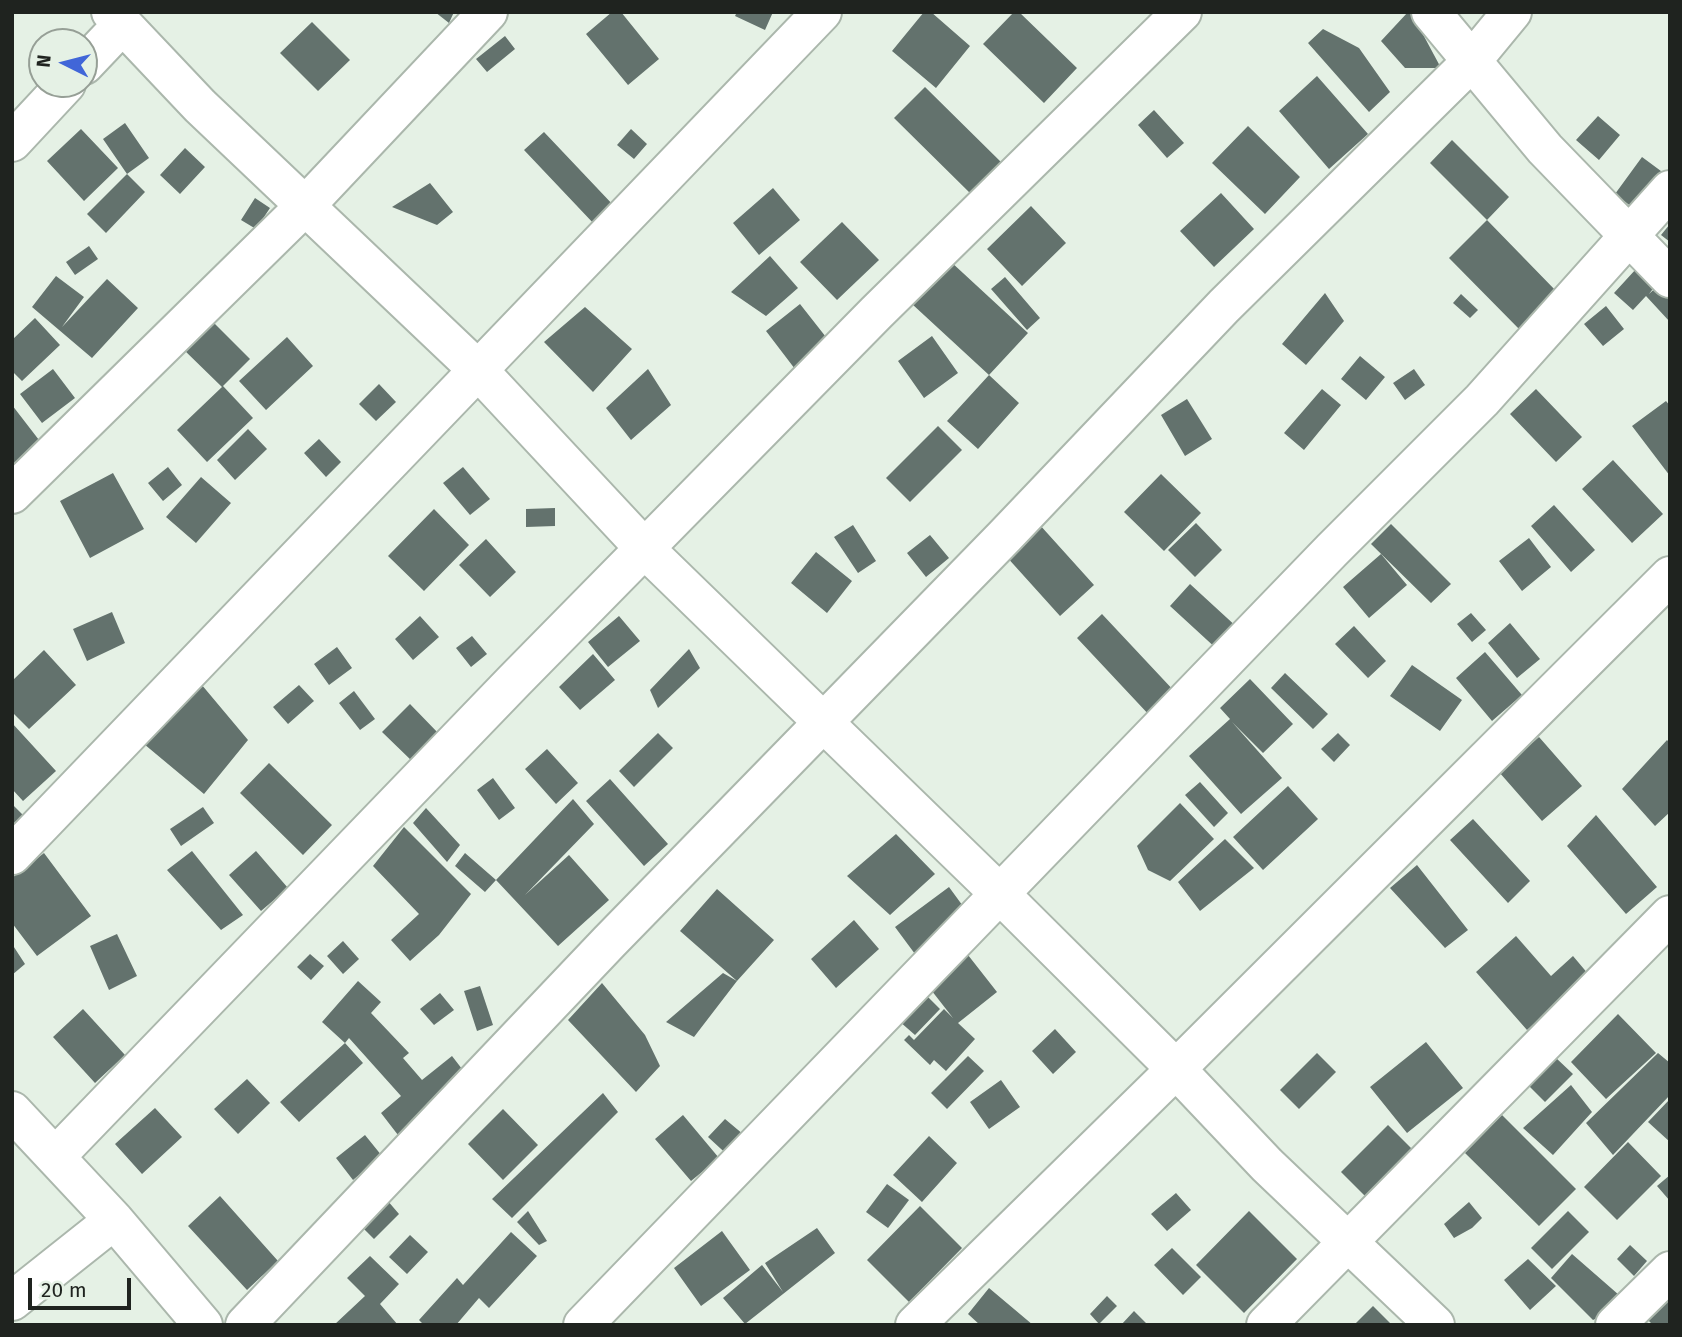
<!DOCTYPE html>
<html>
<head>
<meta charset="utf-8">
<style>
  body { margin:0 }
  #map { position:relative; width:1682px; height:1337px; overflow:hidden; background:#e5f1e5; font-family:"Fira Sans",sans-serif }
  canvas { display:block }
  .frame { position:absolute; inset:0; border:14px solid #1f231f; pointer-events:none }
  .north { position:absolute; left:28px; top:28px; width:70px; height:70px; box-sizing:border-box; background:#e5f1e5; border:2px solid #969f96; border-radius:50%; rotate:276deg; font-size:19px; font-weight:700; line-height:28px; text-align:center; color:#1f231f }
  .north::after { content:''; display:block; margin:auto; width:24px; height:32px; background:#4166d8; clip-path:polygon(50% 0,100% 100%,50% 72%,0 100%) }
  .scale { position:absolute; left:28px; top:1278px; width:103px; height:32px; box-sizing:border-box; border:4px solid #1f231f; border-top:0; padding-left:9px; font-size:21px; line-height:24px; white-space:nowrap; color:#1f231f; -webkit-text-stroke:5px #e5f1e5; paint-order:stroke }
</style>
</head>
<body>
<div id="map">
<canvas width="1682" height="1337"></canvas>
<div class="frame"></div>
<div class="north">N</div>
<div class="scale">20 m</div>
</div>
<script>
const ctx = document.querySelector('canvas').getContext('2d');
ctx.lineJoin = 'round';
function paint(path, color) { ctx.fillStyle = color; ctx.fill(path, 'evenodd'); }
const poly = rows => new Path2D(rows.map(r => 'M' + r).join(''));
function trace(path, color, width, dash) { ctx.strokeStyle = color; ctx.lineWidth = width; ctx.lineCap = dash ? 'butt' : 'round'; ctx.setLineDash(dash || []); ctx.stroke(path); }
paint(poly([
  [435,12,454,12,449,23],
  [612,12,621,12,659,59,628,85,586,34],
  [737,12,773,12,765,30,735,16],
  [924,12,931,12,970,46,936,88,892,51],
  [1014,12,1019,12,1077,68,1044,103,983,44],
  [1408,12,1411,12,1441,68,1405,68,1381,41],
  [312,22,350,60,318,91,280,53],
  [1323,29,1359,48,1390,92,1369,112,1308,43],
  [505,36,515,49,487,72,476,59],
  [1317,76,1368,134,1329,169,1279,111],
  [925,87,1003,164,972,195,894,118],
  [1154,110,1184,143,1167,158,1138,125],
  [1598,116,1620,135,1599,160,1576,140],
  [125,123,149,158,127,174,103,139],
  [1248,126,1300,177,1265,214,1212,163],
  [81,129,118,168,84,201,47,161],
  [631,129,647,144,634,159,617,145],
  [544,132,615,207,595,225,524,150],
  [1452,140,1509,197,1487,220,1430,163],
  [185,148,205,167,180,194,160,175],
  [1642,157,1665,174,1637,211,1615,194],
  [127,174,145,192,106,233,87,214],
  [430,183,453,212,437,225,392,207],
  [773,188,800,220,759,255,733,223],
  [1221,193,1254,229,1214,267,1180,231],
  [255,198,270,208,256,229,241,220],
  [1031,206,1066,243,1022,286,987,249],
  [1487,220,1558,293,1520,330,1449,258],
  [842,222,879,260,837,300,800,262],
  [1670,224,1670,242,1661,235],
  [89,246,98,259,75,275,66,262],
  [770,256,798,288,766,316,731,292],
  [950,261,1028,333,989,375,912,304],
  [1636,269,1655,286,1649,294,1662,282,1670,290,1670,322,1646,296,1633,310,1614,293],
  [56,276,84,297,62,327,107,279,138,308,92,358,32,307],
  [1005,277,1040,318,1027,330,991,289],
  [1325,293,1344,321,1306,365,1282,344],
  [1461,294,1478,310,1470,318,1453,303],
  [800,304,833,346,798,373,766,331],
  [1606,306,1624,329,1603,346,1584,324],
  [585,307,632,349,593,392,544,342],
  [35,318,60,345,22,381,12,371,12,340],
  [210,319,250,359,223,386,253,418,207,462,177,430,222,387,182,348],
  [932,336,958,373,924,398,898,361],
  [287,337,313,366,266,410,239,381],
  [1360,356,1385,377,1366,400,1341,379],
  [53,369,75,398,42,423,20,394],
  [648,369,671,405,631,440,606,408],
  [1414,369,1425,385,1405,400,1393,383],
  [989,375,1019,403,978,449,947,421],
  [379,384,396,402,376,421,359,404],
  [1322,389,1341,405,1304,450,1284,433],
  [1536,389,1582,437,1556,462,1510,414],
  [1187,399,1212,439,1185,456,1161,415],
  [1666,401,1670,406,1670,476,1632,426],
  [12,405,39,440,12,468],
  [938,426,962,450,910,502,886,478],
  [248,429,267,449,235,480,217,460],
  [319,439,341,462,326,477,304,453],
  [1613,460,1663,514,1632,543,1582,489],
  [168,467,182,485,163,501,148,483],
  [463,467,490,499,470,515,443,483],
  [113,473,144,529,90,558,60,501],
  [1161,474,1201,513,1164,551,1124,512],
  [201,477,231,503,196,543,166,517],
  [1554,505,1595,550,1571,572,1531,526],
  [555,508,555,526,526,527,526,509],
  [434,509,469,545,424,591,388,556],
  [1196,523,1222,550,1195,577,1168,550],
  [1039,524,1094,585,1060,616,1005,555],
  [1391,524,1451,584,1431,603,1371,544],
  [853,525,876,561,858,573,834,537],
  [930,535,949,558,926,577,907,553],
  [1529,538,1551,567,1522,591,1499,561],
  [486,539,516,572,490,597,459,565],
  [816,552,852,581,827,613,791,583],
  [1381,554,1407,585,1369,618,1343,587],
  [1190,584,1239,629,1219,651,1170,606],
  [112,612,125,643,87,661,73,629],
  [1471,613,1486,630,1472,642,1457,624],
  [1102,614,1176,693,1151,717,1077,638],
  [420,616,439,637,413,660,395,639],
  [619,616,640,641,608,667,588,642],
  [1510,623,1540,659,1517,678,1488,643],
  [1354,626,1386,661,1368,678,1335,644],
  [472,636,487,654,471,667,456,648],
  [337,647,352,668,329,685,314,664],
  [689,649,700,668,658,708,650,690],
  [44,650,76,685,29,729,12,712,12,681],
  [1485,652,1522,695,1492,721,1456,678],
  [593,654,615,680,580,710,559,687],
  [1412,665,1462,700,1440,731,1390,696],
  [1285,673,1328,714,1313,729,1271,688],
  [196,678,248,740,204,794,138,739],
  [1250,679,1293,724,1263,753,1232,722,1282,778,1241,814,1189,756,1230,719,1220,708],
  [299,685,314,701,288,724,273,707],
  [354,691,375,719,360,730,339,703],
  [410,704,440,735,413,762,382,732],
  [12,723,56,771,23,801,12,789],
  [658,733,673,748,634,787,619,771],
  [1338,733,1350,745,1334,762,1321,749],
  [1539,737,1582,786,1542,821,1499,772],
  [1667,740,1670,743,1670,812,1655,826,1622,789],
  [547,749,578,783,556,804,525,769],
  [269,763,332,825,303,855,240,793],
  [493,778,515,808,499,820,477,790],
  [610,779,668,844,644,866,586,801],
  [1200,782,1228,813,1214,827,1185,795],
  [1288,786,1318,819,1263,870,1233,837],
  [573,799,594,824,525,895,569,855,609,900,558,946,496,880],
  [1180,803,1214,839,1170,881,1148,870,1137,846],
  [12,804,23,815,12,825],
  [203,807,214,823,181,846,170,829],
  [426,808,460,845,447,862,413,823],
  [1596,815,1657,887,1626,914,1567,846],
  [1473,819,1530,881,1508,903,1450,840],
  [404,827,471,894,439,935,410,961,391,940,419,914,373,866],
  [896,834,935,874,890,915,847,876],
  [1225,839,1254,868,1200,911,1178,882],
  [192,851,243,915,221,930,167,870],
  [256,851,288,888,261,911,229,875],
  [44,853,91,916,37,956,12,923,12,878],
  [465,853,496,880,485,892,455,866],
  [1417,865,1468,930,1445,948,1390,888],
  [949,887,968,913,915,954,895,927],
  [717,889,774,940,737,981,680,931],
  [854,920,879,949,836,988,811,959],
  [117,934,137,976,109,990,90,946],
  [1516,936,1551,976,1573,956,1589,975,1527,1030,1476,972],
  [343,941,359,959,343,974,327,956],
  [12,944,25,964,12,975],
  [310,954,324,966,311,980,297,967],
  [968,955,997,992,958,1023,975,1039,946,1071,934,1060,930,1065,904,1040,909,1035,914,1040,944,1009,953,1018,928,986],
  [723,973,737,981,694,1037,666,1022],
  [358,981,381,1002,371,1013,409,1053,403,1058,422,1080,452,1056,469,1078,398,1135,381,1113,401,1096,349,1038,345,1043,363,1063,299,1122,280,1102,345,1043,322,1022],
  [602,983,645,1035,660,1066,636,1092,568,1020],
  [480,986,493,1025,477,1031,464,991],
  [440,993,454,1010,434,1025,420,1009],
  [925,994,940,1009,915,1035,899,1021],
  [83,1009,125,1055,95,1083,53,1037],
  [1618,1014,1656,1053,1606,1099,1571,1062],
  [1055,1029,1076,1052,1053,1074,1032,1051],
  [1426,1042,1463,1088,1407,1133,1370,1087],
  [1317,1053,1336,1072,1299,1109,1280,1090],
  [1658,1053,1670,1063,1670,1095,1613,1155,1586,1123],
  [968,1056,984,1071,947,1109,931,1093],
  [1555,1057,1573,1074,1545,1102,1528,1085],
  [247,1079,270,1103,238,1134,214,1109],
  [1001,1080,1020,1107,989,1129,970,1102],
  [1571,1085,1592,1112,1553,1155,1523,1128],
  [603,1093,618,1112,512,1218,492,1199],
  [1670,1099,1670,1142,1648,1122],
  [155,1108,182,1137,142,1174,115,1144],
  [503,1109,538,1145,503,1180,468,1144],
  [683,1115,719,1158,691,1181,655,1139],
  [1502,1115,1576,1189,1539,1226,1465,1153],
  [725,1119,750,1140,733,1160,708,1137],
  [1388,1125,1414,1151,1368,1199,1341,1172],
  [365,1135,382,1156,353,1180,336,1158],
  [929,1136,957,1163,922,1202,893,1175],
  [1628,1142,1661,1176,1617,1220,1584,1187],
  [1670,1175,1670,1201,1657,1186],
  [887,1184,909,1200,888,1228,866,1212],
  [1176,1193,1191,1210,1167,1231,1151,1214],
  [220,1196,278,1261,247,1290,188,1226],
  [387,1200,399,1214,374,1239,361,1226],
  [1469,1202,1482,1218,1472,1228,1454,1238,1444,1224],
  [920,1206,962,1248,909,1302,867,1260],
  [528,1211,547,1241,539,1245,517,1222],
  [1249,1211,1297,1259,1244,1313,1196,1265],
  [1568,1211,1589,1232,1552,1269,1531,1248],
  [817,1228,835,1253,745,1324,723,1298,762,1265,783,1292,765,1263],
  [722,1231,750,1270,701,1306,674,1268],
  [511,1232,537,1256,489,1308,479,1298,456,1325,424,1325,419,1320,457,1278,463,1285],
  [410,1235,428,1252,407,1274,389,1257],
  [1630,1245,1647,1261,1634,1276,1617,1259],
  [1172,1248,1201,1277,1183,1295,1154,1265],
  [1572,1254,1619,1295,1606,1314,1593,1320,1551,1278],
  [370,1256,399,1284,380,1304,398,1325,334,1325,365,1296,347,1278],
  [1528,1259,1556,1286,1530,1310,1504,1280],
  [989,1288,1033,1325,980,1325,968,1314],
  [1107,1296,1117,1306,1099,1324,1090,1314],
  [1670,1296,1670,1325,1653,1325,1639,1311],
  [1373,1306,1392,1325,1354,1325],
  [1134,1311,1148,1325,1121,1325]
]), '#63726d');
const minor = poly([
  [111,12,200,106,478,370,645,549,1000,894,1176,1069,1267,1165,1435,1325],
  [1431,12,1545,149,1670,278],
  [84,65,122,25],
  [12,142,66,84],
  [12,494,305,206,488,12],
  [12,855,822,12],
  [12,1111,114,1220,203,1325],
  [55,1157,514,681,876,313,1182,12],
  [12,1301,114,1220],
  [245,1325,609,942,1005,536,1224,306,1470,63,1512,12],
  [583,1325,1332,550,1482,400,1670,190],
  [915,1325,1176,1069,1670,576],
  [1266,1325,1670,915],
  [1615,1325,1670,1271]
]);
trace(minor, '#abb7ac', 42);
trace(minor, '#fff', 38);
</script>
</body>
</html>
